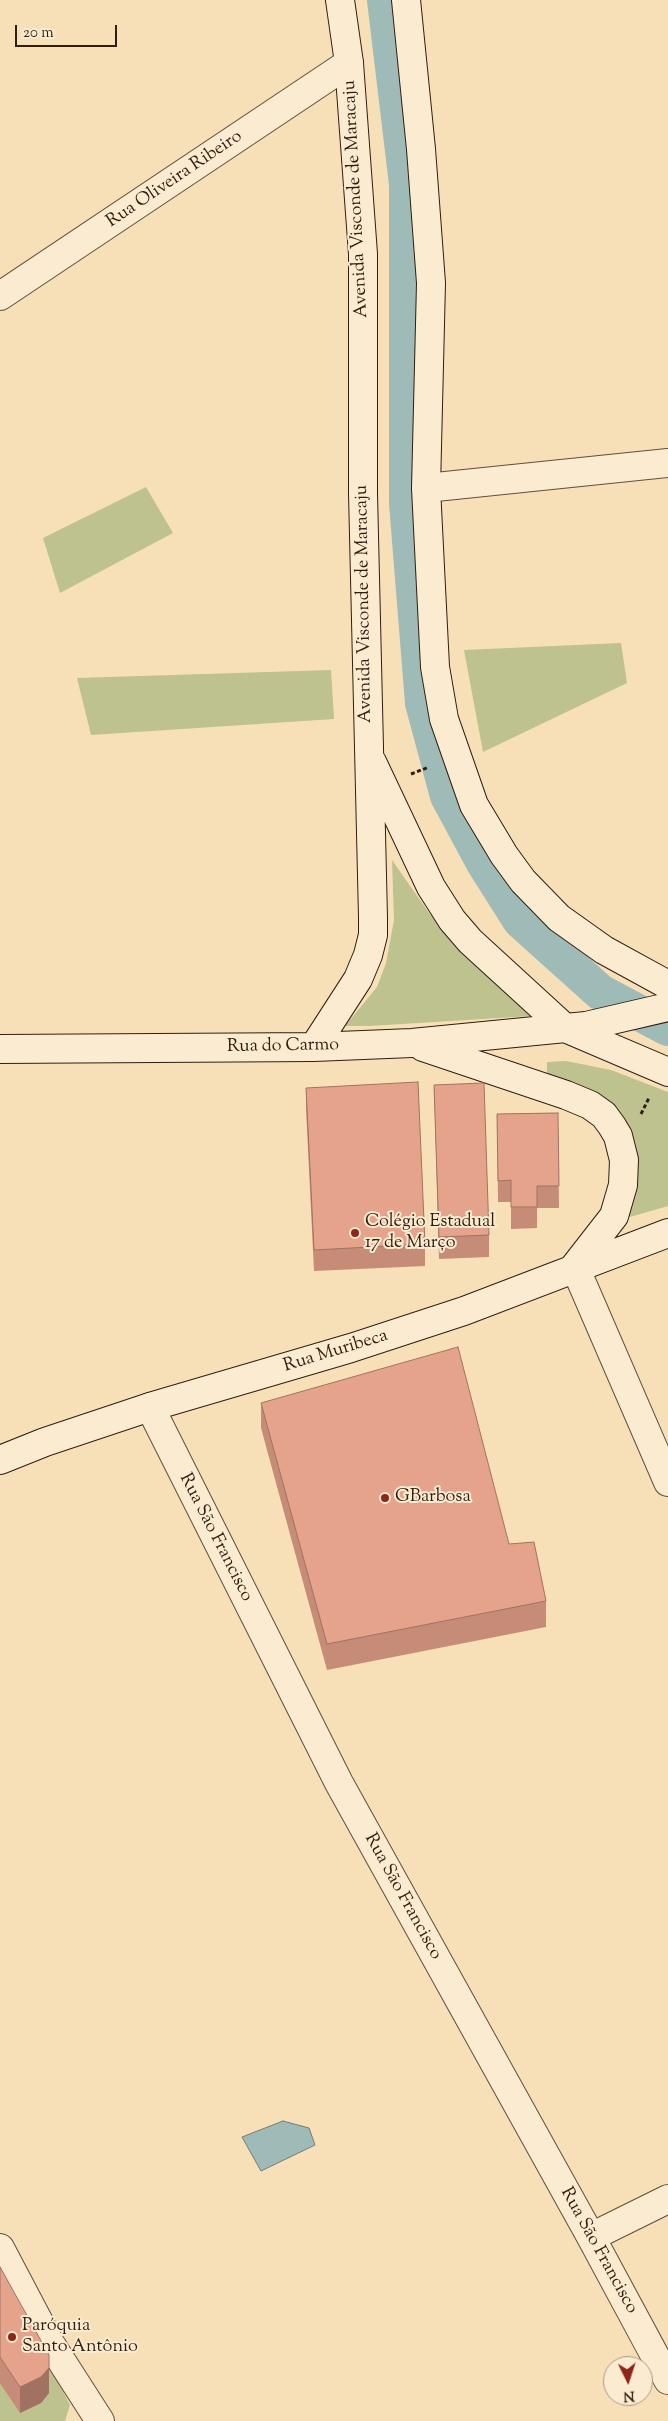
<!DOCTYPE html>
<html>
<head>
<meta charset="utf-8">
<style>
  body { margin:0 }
  #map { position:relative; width:668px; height:2421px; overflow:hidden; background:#f7e0b8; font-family:"Sorts Mill Goudy",serif }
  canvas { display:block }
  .north { position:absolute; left:603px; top:2356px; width:50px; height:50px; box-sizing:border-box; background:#faebd1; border:1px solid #aa9984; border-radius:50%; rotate:176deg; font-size:14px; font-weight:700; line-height:20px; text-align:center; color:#311d10 }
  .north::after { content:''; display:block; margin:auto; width:18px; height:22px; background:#8f2418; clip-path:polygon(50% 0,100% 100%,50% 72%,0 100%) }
  .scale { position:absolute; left:15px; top:25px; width:102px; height:22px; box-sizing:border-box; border:2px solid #311d10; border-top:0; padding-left:6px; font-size:15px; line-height:18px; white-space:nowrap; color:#311d10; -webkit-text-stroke:4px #faebd1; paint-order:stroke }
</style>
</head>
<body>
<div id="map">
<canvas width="668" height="2421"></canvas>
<div class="north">N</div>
<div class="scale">20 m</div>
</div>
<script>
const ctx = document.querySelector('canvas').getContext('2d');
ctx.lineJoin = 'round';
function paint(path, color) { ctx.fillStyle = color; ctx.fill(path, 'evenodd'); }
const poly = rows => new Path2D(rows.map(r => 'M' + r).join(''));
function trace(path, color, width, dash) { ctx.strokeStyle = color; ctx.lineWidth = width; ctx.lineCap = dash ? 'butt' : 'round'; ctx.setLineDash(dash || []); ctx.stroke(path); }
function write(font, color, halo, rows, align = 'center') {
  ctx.font = font + ' "Sorts Mill Goudy",serif'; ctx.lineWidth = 4; ctx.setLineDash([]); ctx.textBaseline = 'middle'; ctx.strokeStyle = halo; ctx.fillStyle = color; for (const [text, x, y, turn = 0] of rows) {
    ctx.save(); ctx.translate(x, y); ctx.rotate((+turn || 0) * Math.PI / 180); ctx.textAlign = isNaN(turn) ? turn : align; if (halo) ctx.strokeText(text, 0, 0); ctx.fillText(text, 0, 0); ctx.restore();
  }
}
paint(poly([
  [146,487,173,533,60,593,43,538],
  [621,643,627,683,483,752,464,650],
  [331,670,334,719,91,735,77,678],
  [392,860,429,913,474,964,531,1016,370,1026,345,1026,377,987,386,963,394,920],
  [566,1061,611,1070,668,1092,668,1206,623,1219,634,1186,630,1129,604,1099,569,1081,547,1074,547,1062],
  [0,2269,70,2405,65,2421,0,2421]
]), '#bdc28f');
const water = poly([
  [283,2121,309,2128,315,2145,261,2171,242,2137,283,2121]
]);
paint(water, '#9fbbb7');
trace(water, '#737c74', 1);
trace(poly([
  [385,0,407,184,407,503,423,703,448,796,484,863,520,920,600,992,668,1028]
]), '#9fbbb7', 36);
const street = poly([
  [0,296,349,63],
  [426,488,668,463],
  [575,1267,668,1482],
  [150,1407,339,1783,591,2237,668,2380],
  [591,2237,668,2199],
  [0,2248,50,2343,100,2421]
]);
const secondary = poly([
  [406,0,421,149,431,283,426,488,435,667,444,719,474,805,504,855,523,881,559,918,604,950,668,985],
  [372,762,431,887,452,920,470,941,565,1028,668,1072],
  [314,1047,358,979,368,955,373,935,373,918,363,493,363,254,349,63,340,0],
  [423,1047,566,1095,590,1105,604,1115,612,1126,618,1136,624,1160,623,1185,614,1216,575,1266],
  [0,1049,314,1047,412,1043,586,1026,668,1007],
  [0,1460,45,1442,150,1407,351,1348,464,1311,668,1233]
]);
trace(street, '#624e3a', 30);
trace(secondary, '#311d10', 30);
trace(poly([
  [411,774,429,767],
  [641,1114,649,1098]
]), '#311d10', 3, [4, 2.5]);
trace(street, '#faebd1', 28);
trace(secondary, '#faebd1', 28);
paint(poly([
  [434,1085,489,1235,489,1257,439,1259],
  [306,1088,425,1244,425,1266,314,1271,306,1109],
  [558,1113,559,1208,537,1208,537,1228,511,1229,511,1202,498,1202,497,1114],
  [261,1403,509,1544,546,1601,546,1627,327,1670,261,1428],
  [0,2267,49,2393,41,2403,20,2413,0,2383]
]), '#c68c78');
paint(poly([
  [49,2355,49,2393,41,2403,20,2413,20,2387]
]), '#a17262');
const building = poly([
  [418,1082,425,1244,314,1250,306,1088,418,1082],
  [484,1083,489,1235,439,1237,434,1085,484,1083],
  [558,1113,559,1186,537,1186,537,1207,511,1207,511,1180,498,1181,497,1114,558,1113],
  [458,1347,509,1544,534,1542,546,1601,327,1644,261,1403,458,1347],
  [0,2267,49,2355,49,2368,41,2377,20,2387,0,2357,0,2267]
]);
paint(building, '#e6a38c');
trace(building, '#a17262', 1);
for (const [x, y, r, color] of [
  [355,1233,5,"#8f2418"],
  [385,1498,5,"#8f2418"],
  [12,2337,5,"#8f2418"]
]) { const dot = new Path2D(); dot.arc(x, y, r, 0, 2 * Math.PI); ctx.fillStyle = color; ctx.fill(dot); trace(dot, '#faebd1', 2); }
write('18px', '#311d10', '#faebd1', [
  ["Rua Oliveira Ribeiro",175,180,-34],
  ["Avenida Visconde de Maracaju",357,199,-93],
  ["Avenida Visconde de Maracaju",365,604,-91],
  ["Rua do Carmo",283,1047,-1],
  ["Rua Muribeca",336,1352,-17],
  ["Rua São Francisco",215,1538,63],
  ["Rua São Francisco",402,1897,61],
  ["Rua São Francisco",598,2251,61]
]);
write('18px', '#311d10', '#faebd1', [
  ["Colégio Estadual",365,1223],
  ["17 de Março",365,1244],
  ["GBarbosa",395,1498],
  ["Paróquia",22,2327],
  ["Santo Antônio",22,2348]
], 'left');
</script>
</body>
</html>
